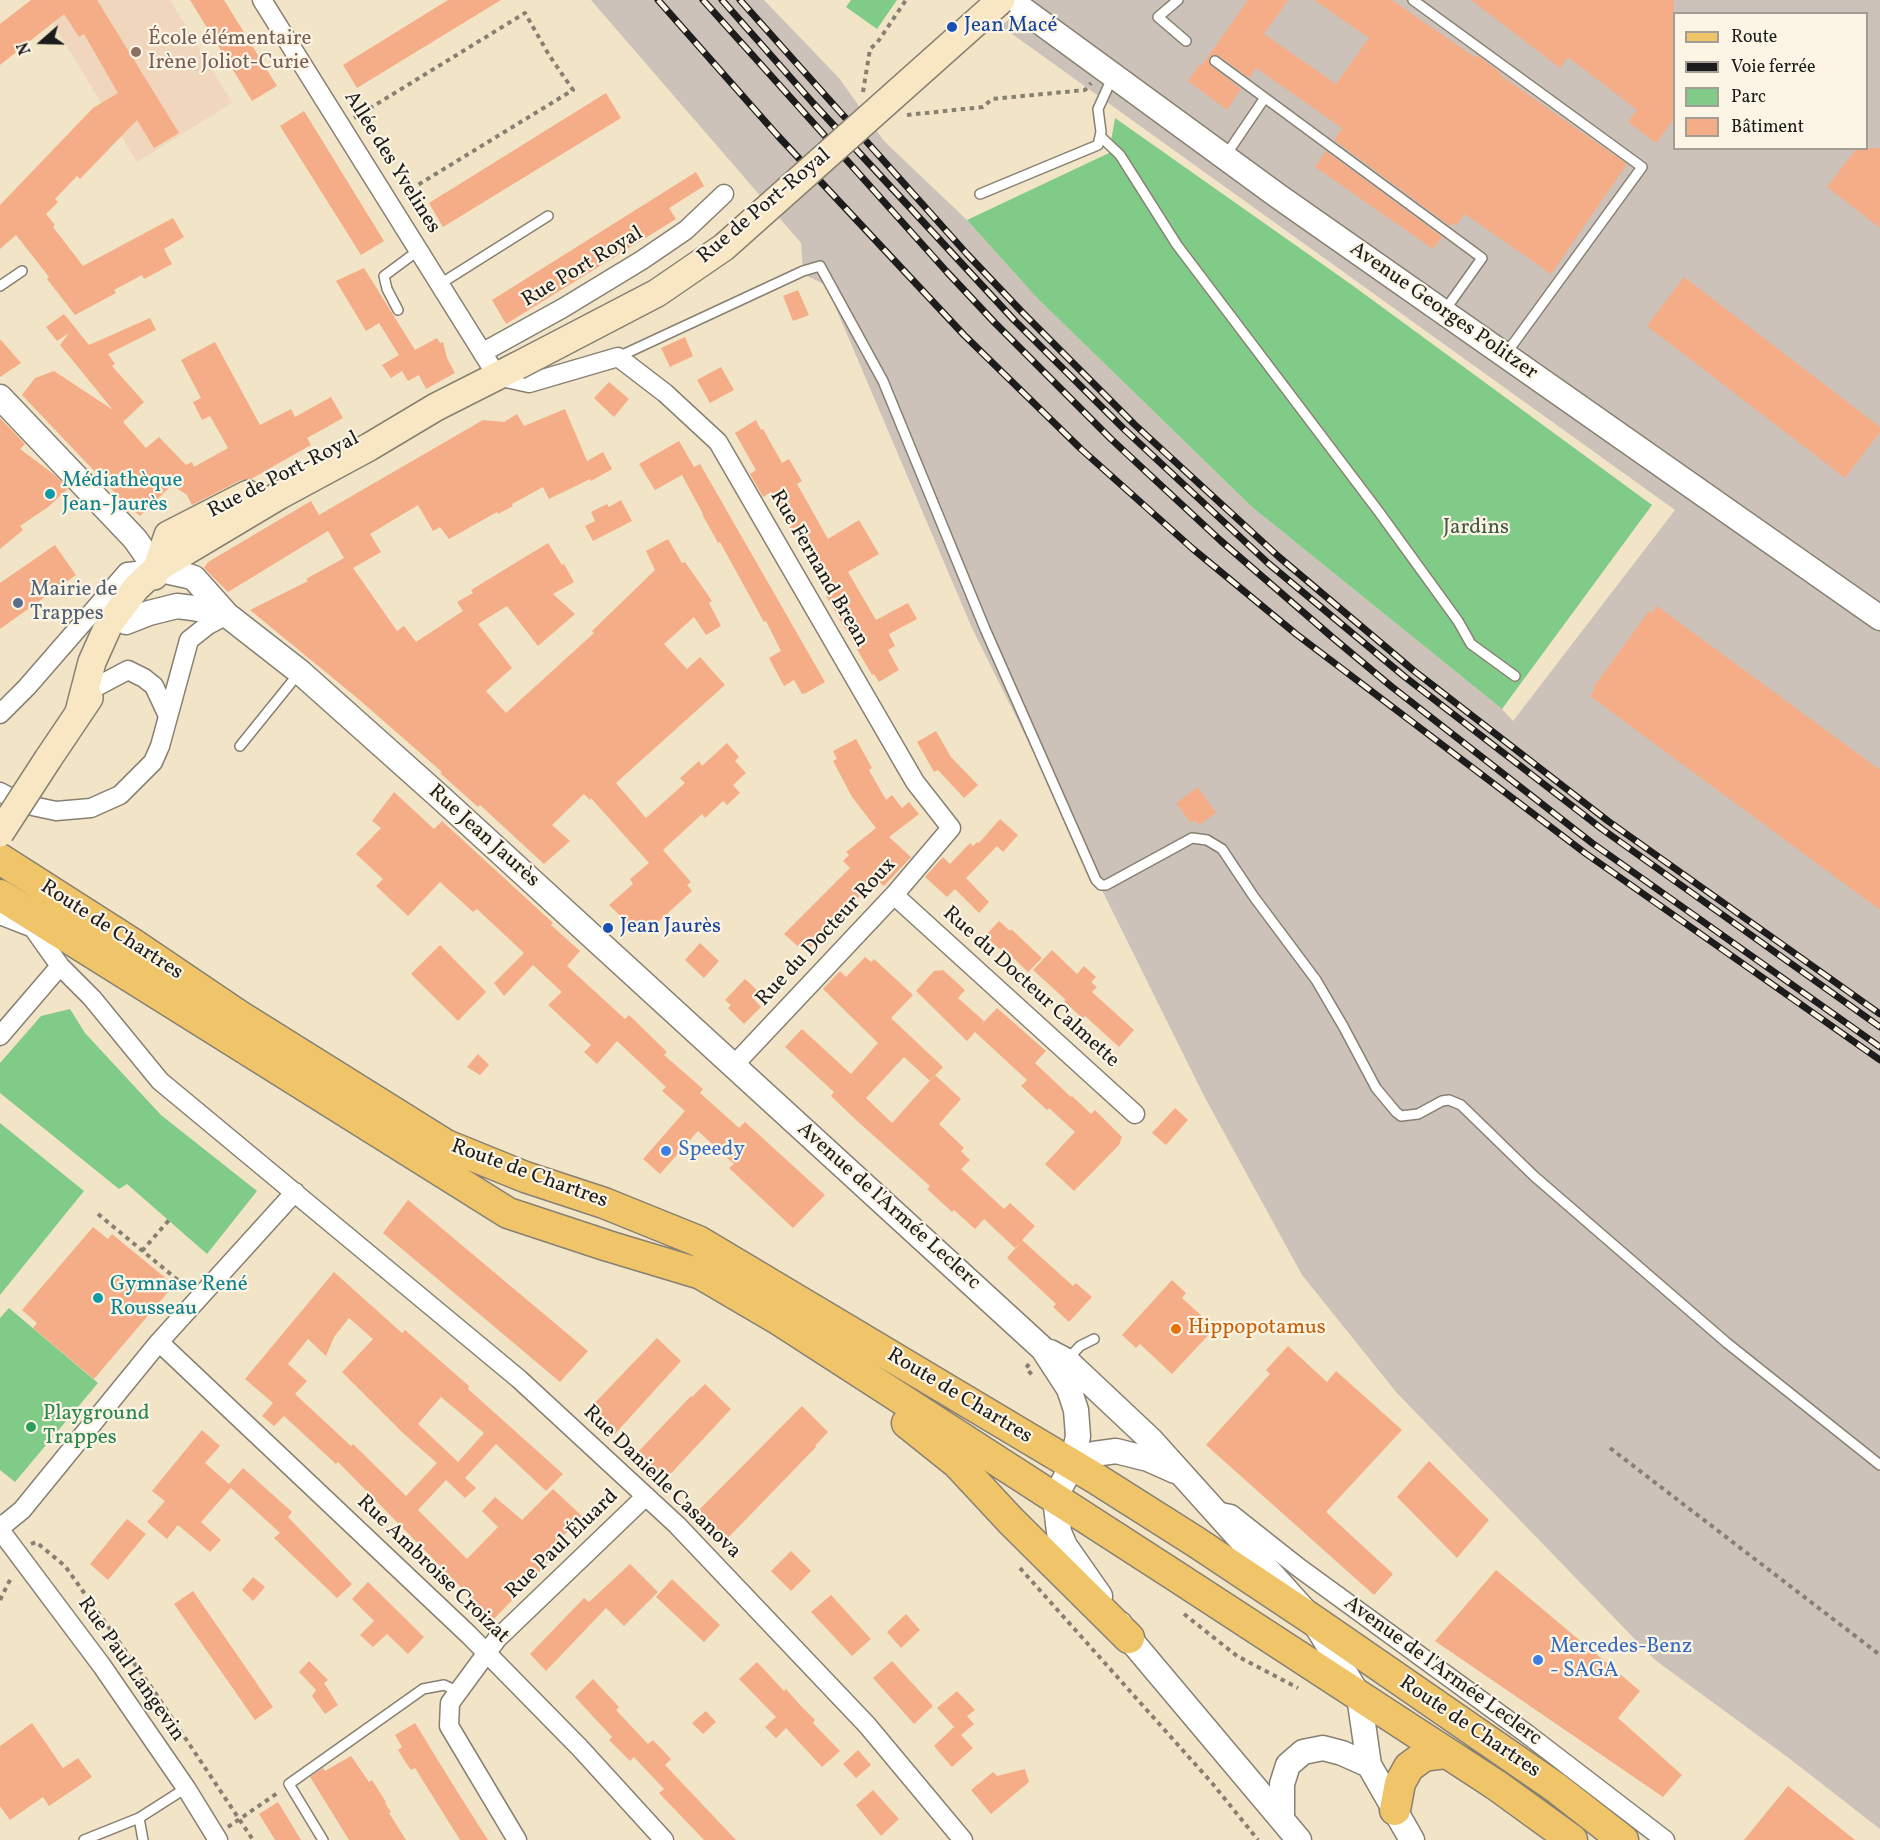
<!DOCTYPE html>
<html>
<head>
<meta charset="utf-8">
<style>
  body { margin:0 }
  #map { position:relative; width:1880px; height:1840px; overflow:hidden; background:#f2e4c7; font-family:Vollkorn,serif }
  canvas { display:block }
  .legend { position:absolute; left:1673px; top:12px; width:195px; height:138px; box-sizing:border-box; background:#fcf5e5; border:2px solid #a29e95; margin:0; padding:8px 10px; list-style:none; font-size:18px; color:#1c1c1c }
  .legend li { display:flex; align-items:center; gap:12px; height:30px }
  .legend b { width:30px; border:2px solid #a29e95 }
  .north { position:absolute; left:12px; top:12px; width:60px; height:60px; -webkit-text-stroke:4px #fcf5e5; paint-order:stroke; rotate:250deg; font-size:16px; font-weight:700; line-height:24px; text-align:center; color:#1c1c1c }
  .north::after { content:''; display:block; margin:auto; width:21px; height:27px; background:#1c1c1c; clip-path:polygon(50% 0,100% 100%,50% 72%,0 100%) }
</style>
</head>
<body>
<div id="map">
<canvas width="1880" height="1840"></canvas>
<ul class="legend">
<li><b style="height:8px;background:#f0c469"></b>Route</li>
<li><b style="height:8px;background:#1c1c1c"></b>Voie ferrée</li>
<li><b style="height:16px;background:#81cb88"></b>Parc</li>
<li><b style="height:16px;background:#f5ad87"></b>Bâtiment</li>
</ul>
<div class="north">N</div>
</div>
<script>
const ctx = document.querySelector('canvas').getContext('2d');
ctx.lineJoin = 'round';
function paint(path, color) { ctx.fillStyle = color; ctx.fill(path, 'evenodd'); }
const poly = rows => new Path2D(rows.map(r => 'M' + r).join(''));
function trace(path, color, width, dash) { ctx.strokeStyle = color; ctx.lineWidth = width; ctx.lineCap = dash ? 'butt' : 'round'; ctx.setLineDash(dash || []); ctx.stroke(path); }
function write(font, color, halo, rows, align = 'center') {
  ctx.font = font + ' Vollkorn,serif'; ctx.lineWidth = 4.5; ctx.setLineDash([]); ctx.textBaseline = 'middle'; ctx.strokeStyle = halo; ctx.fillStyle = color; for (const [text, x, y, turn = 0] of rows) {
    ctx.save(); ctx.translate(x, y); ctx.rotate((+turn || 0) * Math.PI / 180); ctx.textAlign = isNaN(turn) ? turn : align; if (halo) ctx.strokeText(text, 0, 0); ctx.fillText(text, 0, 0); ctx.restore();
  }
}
paint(poly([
  [39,0,170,0,232,103,137,162]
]), '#efd6bc');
paint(poly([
  [591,0,764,0,839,78,884,141,967,220,1037,298,1252,507,1502,709,1513,721,1675,510,1001,26,1032,0,1880,0,1880,1829,1790,1759,1655,1660,1396,1392,1302,1275,1204,1096,972,628,826,285,807,276,803,271,801,243],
  [1674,14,1866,14,1866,148,1674,148]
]), '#cdc2b9');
paint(poly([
  [851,0,897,0,877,29,846,7],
  [1115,118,1352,285,1652,505,1502,709,1252,507,1037,298,967,220,1109,153],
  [70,1009,85,1033,161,1115,257,1191,207,1254,127,1184,119,1189,0,1093,0,1063,41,1016],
  [0,1123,84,1191,0,1295],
  [9,1308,98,1383,15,1482,0,1470,0,1318]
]), '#81cb88');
paint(poly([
  [31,0,97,0,179,133,154,148,137,120,80,179,77,176,55,199,58,202,46,214,55,225,53,227,83,266,173,218,184,237,164,249,172,264,144,279,142,275,114,290,116,293,75,315,47,279,49,277,16,235,0,249,0,205,93,108,118,93,84,34,79,37,64,14,0,65,0,24],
  [190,0,224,0,277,86,252,101],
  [448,0,501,0,357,88,343,65],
  [1248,0,1288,0,1264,34,1336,84,1369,38,1314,0,1392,0,1476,58,1477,55,1501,73,1500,75,1627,164,1551,274,1465,214,1456,226,1452,223,1450,226,1334,140,1342,128,1256,68,1249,78,1218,55,1213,55,1209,58,1209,63,1211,66,1241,89,1227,110,1188,81,1200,64,1202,65],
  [1471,0,1674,0,1674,119,1656,143,1628,122,1637,110,1568,57,1560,68],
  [606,93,621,118,443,227,429,203],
  [304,111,384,241,361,255,280,126],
  [1857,148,1880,148,1880,228,1827,187],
  [1326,151,1442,237,1433,249,1315,167],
  [696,172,704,186,669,208,676,219,506,324,492,300],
  [364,268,415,350,437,338,440,343,443,342,447,358,455,373,426,389,419,375,408,381,402,371,391,378,382,365,399,355,379,323,366,331,336,281],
  [1684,277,1880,427,1880,432,1845,478,1647,326],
  [798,290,809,315,793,321,783,296],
  [64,314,89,345,150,318,156,330,108,354,115,364,112,366,144,402,123,422,146,448,159,437,186,465,192,462,194,467,228,448,210,416,202,420,193,402,201,398,181,360,215,342,260,425,291,409,295,417,331,397,343,418,307,438,311,445,251,479,241,480,192,505,187,495,172,485,140,516,119,497,22,395,35,378,54,371,113,410,60,345,69,333,57,341,46,327],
  [685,337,693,356,670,367,661,348],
  [0,339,21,363,0,377],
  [721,367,734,390,710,403,697,380],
  [609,382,629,399,614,417,594,398],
  [565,409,587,461,603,452,612,469,591,481,590,479,549,499,543,487,512,504,513,506,498,514,497,512,449,539,440,527,433,531,418,505,370,534,381,552,353,568,397,631,404,626,416,642,463,611,457,602,473,593,471,590,548,543,562,565,564,564,574,582,553,594,575,614,538,646,507,606,478,624,512,668,486,691,506,713,594,633,592,631,655,570,646,551,668,539,682,563,685,562,712,601,709,603,721,626,706,635,694,617,664,644,687,669,700,657,725,685,616,783,646,818,685,783,680,778,699,761,702,766,727,743,739,757,735,761,746,773,733,785,740,793,727,805,723,801,705,818,702,814,663,850,691,882,687,885,692,891,657,923,655,921,640,935,609,905,633,884,630,879,649,863,591,798,590,800,584,794,552,825,570,841,544,864,480,805,478,807,440,773,442,772,356,697,250,610,308,581,306,579,344,558,328,531,228,592,204,568,208,562,311,501,319,515,483,420,504,422,517,414,524,426],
  [0,418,25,444,20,449,56,476,68,489,48,507,20,526,23,530,0,549],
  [756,420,761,430,763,429,782,463,789,459,802,481,797,484,828,539,859,520,879,554,848,572,876,620,908,603,917,619,889,634,895,646,888,650,899,670,879,682,874,674,872,675,826,596,832,591,804,542,802,542,797,532,793,533,771,492,763,497,750,474,756,470,735,433],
  [679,441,694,467,700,464,825,682,806,693,802,694,794,680,784,686,769,658,781,651,766,621,764,622,720,542,718,543,702,514,703,514,682,475,655,490,639,464],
  [621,500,632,521,593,541,585,526,595,521,591,512,607,504,609,507],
  [55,545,76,575,0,629,0,583],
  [1657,606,1880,770,1880,910,1590,696,1595,689,1593,688,1649,611,1652,613],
  [936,731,951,757,978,785,964,798,938,770,934,772,917,742],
  [856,739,872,768,869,770,886,800,892,795,902,808,909,802,919,814,889,837,911,857,884,886,876,880,852,904,850,902,822,931,824,933,810,948,806,945,802,950,784,934,850,868,843,861,849,855,846,852,876,828,852,797,833,761,837,759,833,751],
  [1198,787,1216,813,1199,825,1195,820,1191,823,1176,803],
  [394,792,434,829,442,821,553,923,551,925,580,951,567,966,625,1019,629,1015,667,1052,664,1055,703,1089,700,1093,739,1128,745,1122,825,1195,793,1228,729,1168,734,1164,698,1131,660,1174,643,1159,685,1111,662,1091,666,1087,617,1041,597,1064,584,1052,591,1045,548,1005,562,992,533,965,504,996,494,983,524,953,477,909,473,912,440,882,408,916,376,886,383,879,356,854,381,828,372,821],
  [1000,819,1018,835,1003,852,997,846,966,878,989,902,979,913,955,889,947,897,925,877,943,857,950,864,970,843,973,846,977,842,979,843],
  [999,921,1010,931,1011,929,1042,958,1028,972,1004,949,1002,951,985,936],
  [700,943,719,961,704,978,685,960],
  [440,945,486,992,458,1021,411,974],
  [1052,950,1077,974,1084,966,1096,977,1091,982,1097,987,1092,992,1134,1030,1119,1047,1085,1016,1083,1019,1064,1001,1066,1000,1033,970],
  [865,957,871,962,874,959,913,995,891,1018,943,1067,930,1081,904,1057,866,1098,892,1123,935,1075,961,1099,939,1124,964,1148,961,1151,970,1160,961,1169,1004,1209,1010,1203,1035,1226,1022,1240,1073,1286,1076,1283,1092,1297,1069,1322,1053,1307,1056,1304,1007,1258,1022,1241,1015,1248,984,1219,975,1229,954,1210,952,1212,927,1189,930,1186,856,1120,831,1096,834,1092,785,1047,802,1029,851,1074,878,1043,823,989,840,971,846,977],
  [943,970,965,990,958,998,984,1021,979,1027,997,1008,1046,1051,1035,1063,1071,1097,1072,1096,1091,1114,1095,1110,1122,1137,1119,1145,1074,1191,1045,1164,1075,1132,1049,1108,1047,1110,1021,1086,1027,1080,975,1032,967,1041,916,991,934,971],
  [745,979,758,991,752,997,761,1007,744,1024,728,1008,731,1005,725,1000],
  [478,1054,489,1065,480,1075,467,1067],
  [1175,1108,1188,1120,1166,1145,1152,1133],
  [408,1200,588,1351,560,1382,383,1233],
  [93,1227,108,1239,112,1234,174,1285,94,1379,33,1328,37,1323,22,1310],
  [334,1272,402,1333,405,1330,469,1386,468,1389,563,1474,546,1491,496,1444,465,1478,476,1488,465,1498,446,1480,418,1510,467,1559,498,1527,482,1511,495,1497,522,1520,553,1489,582,1516,543,1558,548,1563,493,1620,338,1462,336,1464,284,1416,274,1426,262,1416,273,1403,245,1379],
  [349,1318,373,1339,342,1372,404,1434,437,1463,406,1496,353,1444,351,1446,295,1394,307,1381,288,1364,308,1339,326,1356,334,1337],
  [441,1397,484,1433,458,1462,418,1424],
  [1172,1280,1186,1293,1182,1298,1215,1328,1172,1374,1140,1344,1136,1348,1122,1335],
  [657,1338,681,1361,615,1434,588,1410],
  [1288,1346,1327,1382,1336,1371,1402,1430,1326,1512,1393,1574,1374,1595,1206,1445,1270,1374,1266,1370],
  [705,1384,731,1409,664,1481,636,1454,691,1396,692,1397],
  [802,1406,828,1432,815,1446,816,1447,725,1541,696,1513],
  [202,1430,220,1446,205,1463,229,1484,243,1468,292,1512,288,1517,352,1584,337,1598,274,1538,280,1533,231,1488,201,1522,221,1540,210,1552,178,1525,167,1539,147,1522,165,1501,152,1491],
  [1429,1461,1489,1520,1457,1558,1397,1497],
  [127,1519,146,1534,108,1580,90,1564],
  [791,1551,811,1571,791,1591,771,1571],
  [630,1564,658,1592,624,1626,606,1608,546,1671,530,1654,584,1598,589,1602],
  [1496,1570,1640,1691,1618,1718,1682,1775,1663,1797,1435,1641],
  [253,1577,265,1587,253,1601,242,1590],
  [672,1579,720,1625,704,1642,656,1597],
  [368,1582,424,1637,408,1654,387,1634,373,1647,360,1635,374,1621,352,1599],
  [193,1591,273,1707,255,1720,174,1604],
  [831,1595,871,1639,852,1656,811,1612],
  [906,1614,920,1630,901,1648,887,1632],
  [309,1661,328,1680,324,1683,338,1705,325,1714,312,1696,316,1690,299,1672],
  [892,1661,933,1706,914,1724,873,1678],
  [757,1662,784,1691,786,1689,800,1705,815,1720,813,1723,840,1751,822,1767,786,1728,776,1738,765,1727,776,1717,739,1679],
  [593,1679,619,1707,616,1710,648,1744,653,1740,671,1759,665,1765,736,1840,704,1840,659,1793,664,1789,634,1757,630,1761,609,1740,612,1737,575,1697],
  [957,1691,975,1710,967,1716,974,1724,961,1735,973,1748,952,1767,934,1746,954,1727,956,1729,937,1708],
  [706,1711,716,1722,703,1734,692,1723],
  [32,1723,63,1768,78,1758,92,1777,49,1806,43,1797,10,1820,0,1806,0,1746],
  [415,1723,455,1788,488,1840,460,1840,415,1768,411,1770,404,1760,398,1750,402,1747,395,1735],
  [858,1750,871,1765,856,1778,843,1764],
  [351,1756,369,1782,372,1780,386,1802,385,1803,391,1812,389,1813,406,1840,349,1840,310,1777,323,1768,325,1771],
  [1025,1769,1029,1782,991,1814,971,1790,993,1772,997,1776],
  [1788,1786,1855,1840,1744,1840],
  [873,1790,899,1819,881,1836,856,1805],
  [278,1802,301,1840,275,1840,259,1814]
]), '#f5ad87');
const service = poly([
  [1178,0,1158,17,1186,41],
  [1413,0,1642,167,1505,355],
  [1215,61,1482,258,1445,310],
  [1100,136,1120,155,1177,245,1379,512,1458,621,1471,644,1515,676],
  [1226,155,1264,99],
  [980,194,1098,145,1101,132,1098,109,1113,76],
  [440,284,548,216],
  [0,286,22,271],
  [398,310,387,289,384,276,419,250],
  [618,357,803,271,820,266,883,381,985,629,1096,880,1101,885,1106,885,1192,838,1207,840,1222,849,1254,897,1316,980,1343,1026,1376,1088,1396,1112,1401,1116,1418,1114,1442,1101,1449,1100,1461,1105,1534,1176,1727,1343,1880,1465],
  [240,746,299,673],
  [1067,1360,1080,1346,1094,1339],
  [139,1818,143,1840],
  [84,1840,139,1818,186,1788],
  [323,1840,289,1784,423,1689,444,1685,457,1691]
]);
const minor = poly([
  [262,0,497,376,529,383,618,357,665,393,718,442,915,782,951,828,894,895,733,1066],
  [482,351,487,350,563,308,642,260,686,230,724,194],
  [96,687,128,670,144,678,154,686,168,716],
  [0,714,27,687,127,572,156,569],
  [0,792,23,804,56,811,91,808,120,795,153,762,160,746,189,640,208,625,227,615],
  [894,895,1135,1114],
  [0,915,33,928,60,966,92,998,160,1081,519,1379,677,1525,867,1725,963,1840],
  [0,1036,60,966],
  [159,1342,469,1635,580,1748,664,1840],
  [1221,1512,1231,1514,1298,1567,1527,1734,1665,1840],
  [0,1525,6,1523,22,1510,159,1342,295,1192],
  [0,1530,102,1666,186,1788,218,1840],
  [517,1840,449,1726,450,1703,497,1639,646,1496]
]);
const tertiary = poly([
  [1010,0,1278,196,1880,618],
  [0,397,135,539,156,569,188,576,194,578,227,615,300,672,440,797,1043,1349,1069,1389,1076,1410,1078,1436,1072,1465,1055,1498,1059,1532,1065,1546,1100,1596],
  [126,622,149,613,177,606,193,608,227,615],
  [1050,1352,1067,1361,1151,1440,1313,1620,1359,1696,1369,1765,1412,1840],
  [1072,1465,1094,1454,1116,1451,1148,1459,1175,1471],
  [1120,1624,1129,1638,1299,1840],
  [1282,1818,1282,1784,1288,1765,1303,1752,1323,1748,1342,1753,1369,1765]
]);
const secondary = poly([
  [154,576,168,535,248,494],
  [79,712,92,662,109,624,136,588,156,569,280,495,369,447,436,407,517,366],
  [48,759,89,698]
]);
const primary = poly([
  [0,859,133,944,238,1015,446,1145,525,1177,604,1203,698,1241,1095,1478,1196,1542,1313,1620,1555,1787,1623,1840],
  [0,895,508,1213,608,1246,701,1274,776,1318,1174,1575,1496,1785,1572,1840],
  [907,1423,957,1463,1011,1521,1129,1638],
  [1395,1810,1400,1783,1409,1767,1424,1756,1447,1753]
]);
trace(service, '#878072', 12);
trace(minor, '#878072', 21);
trace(tertiary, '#878072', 27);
trace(secondary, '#878072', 30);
trace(primary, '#878072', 33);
trace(poly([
  [863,92,870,49,877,43,906,0],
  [907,115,983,107,992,99,1085,90,1091,83],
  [354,118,525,13,549,55,573,90,403,194],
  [98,1214,185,1286],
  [142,1251,169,1220],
  [1029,1364,1026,1368,1033,1376],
  [1610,1448,1880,1655],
  [31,1544,36,1542,65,1566,156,1694,253,1840],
  [1020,1568,1212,1783,1258,1840],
  [0,1600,12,1576],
  [1184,1614,1237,1656,1298,1688],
  [228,1827,279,1792]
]), '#878072', 4, [4.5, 4.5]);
trace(service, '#fff', 9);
trace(minor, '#fff', 18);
trace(tertiary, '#fff', 24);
trace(secondary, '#f9e7c3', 27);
trace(primary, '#f0c469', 30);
const rail = poly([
  [658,0,778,136,964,335,1081,449,1193,549,1296,634,1585,853,1880,1060],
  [703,0,947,272,995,323,1111,439,1221,541,1332,637,1392,687,1592,843,1880,1047],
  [722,0,813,103,1014,320,1124,429,1269,564,1405,677,1602,829,1880,1027],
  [740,0,967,254,1022,312,1134,424,1279,557,1413,670,1608,821,1880,1014]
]);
trace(rail, '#1c1c1c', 7);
trace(rail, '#fcf5e5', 4.5, [14]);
const secondaryBridge = poly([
  [517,366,657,293,724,247,1001,0],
  [0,833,48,759]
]);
trace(secondaryBridge, '#878072', 30, []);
trace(secondaryBridge, '#f9e7c3', 27);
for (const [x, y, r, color] of [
  [952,27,6,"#1a4fb4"],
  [136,52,6,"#8d6e63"],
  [50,494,6,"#0f9aa8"],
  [18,603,6,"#5c6f8a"],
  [608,928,6,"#1a4fb4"],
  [666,1151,6,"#3f7fe0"],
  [98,1298,6,"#0f9aa8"],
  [1176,1329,6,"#e8710a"],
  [31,1427,6,"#2e9e5b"],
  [1538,1660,6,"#3f7fe0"]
]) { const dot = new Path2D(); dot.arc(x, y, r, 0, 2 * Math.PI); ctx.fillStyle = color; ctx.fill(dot); trace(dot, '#fcf5e5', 2); }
write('21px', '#164399', '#fcf5e5', [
  ["Jean Macé",964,27],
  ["Jean Jaurès",620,928]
], 'left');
write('21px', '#785e54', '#fcf5e5', [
  ["École élémentaire",148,40],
  ["Irène Joliot-Curie",148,64]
], 'left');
write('21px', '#1c1c1c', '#fcf5e5', [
  ["Allée des Yvelines",391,163,58],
  ["Rue de Port-Royal",765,207,-40],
  ["Rue Port Royal",583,268,-31],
  ["Avenue Georges Politzer",1443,312,35],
  ["Rue de Port-Royal",284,476,-27],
  ["Rue Fernand Brean",818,569,60],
  ["Rue Jean Jaurès",483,837,42],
  ["Route de Chartres",111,931,33],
  ["Rue du Docteur Roux",827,933,-47],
  ["Rue du Docteur Calmette",1030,988,42],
  ["Route de Chartres",529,1175,20],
  ["Avenue de l'Armée Leclerc",888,1207,42],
  ["Route de Chartres",959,1397,31],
  ["Rue Danielle Casanova",661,1483,44],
  ["Rue Paul Éluard",563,1545,-44],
  ["Rue Ambroise Croizat",432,1570,44],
  ["Rue Paul Langevin",130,1670,55],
  ["Avenue de l'Armée Leclerc",1442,1672,36],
  ["Route de Chartres",1469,1728,34]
]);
write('21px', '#0d838f', '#fcf5e5', [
  ["Médiathèque",62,482],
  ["Jean-Jaurès",62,506],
  ["Gymnase René",110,1286],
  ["Rousseau",110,1310]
], 'left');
write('21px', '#3f5942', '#fcf5e5', [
  ["Jardins",1476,529]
]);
write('21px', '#4e5e75', '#fcf5e5', [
  ["Mairie de",30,591],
  ["Trappes",30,615]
], 'left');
write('21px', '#366cbe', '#fcf5e5', [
  ["Speedy",678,1151],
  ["Mercedes-Benz",1550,1648],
  ["- SAGA",1550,1672]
], 'left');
write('21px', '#c56008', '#fcf5e5', [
  ["Hippopotamus",1188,1329]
], 'left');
write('21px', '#27864d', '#fcf5e5', [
  ["Playground",43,1415],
  ["Trappes",43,1439]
], 'left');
</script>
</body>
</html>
